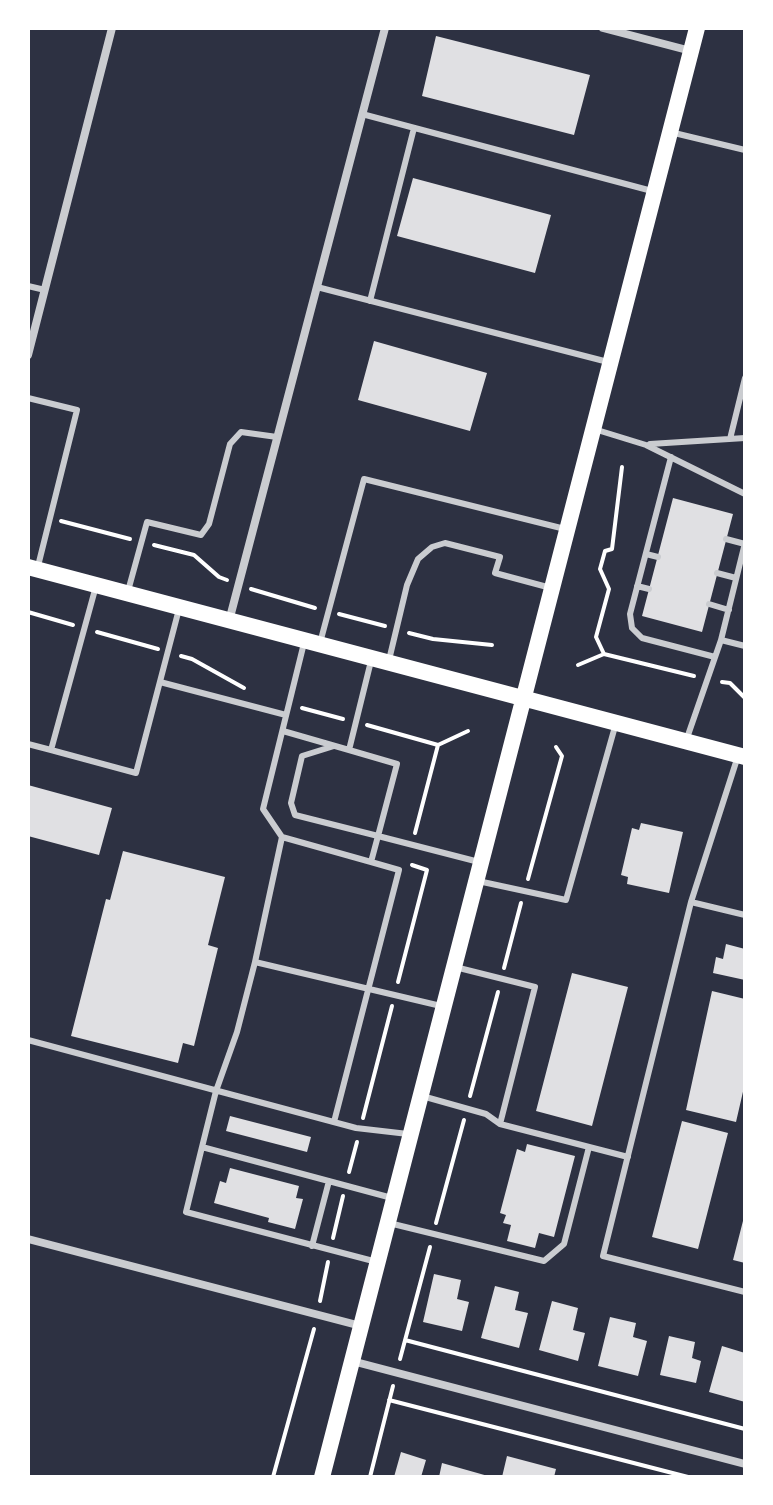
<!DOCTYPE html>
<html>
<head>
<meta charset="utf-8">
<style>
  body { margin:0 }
  #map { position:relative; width:773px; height:1505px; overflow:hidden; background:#2d3142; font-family:Inter,sans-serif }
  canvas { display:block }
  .frame { position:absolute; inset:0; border:30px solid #fff; pointer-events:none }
</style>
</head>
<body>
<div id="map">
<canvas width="773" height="1505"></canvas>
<div class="frame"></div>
</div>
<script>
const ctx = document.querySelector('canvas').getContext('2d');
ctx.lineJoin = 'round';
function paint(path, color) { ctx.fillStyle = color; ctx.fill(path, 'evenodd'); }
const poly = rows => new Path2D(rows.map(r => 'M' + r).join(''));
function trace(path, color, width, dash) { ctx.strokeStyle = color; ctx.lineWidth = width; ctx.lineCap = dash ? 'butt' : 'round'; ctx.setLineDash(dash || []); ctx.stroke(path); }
paint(poly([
  [436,36,590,75,574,135,422,96],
  [413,178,551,215,535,273,397,236],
  [374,341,487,373,470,431,358,400],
  [673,498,733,514,702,632,642,616],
  [28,785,112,808,99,855,28,836],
  [641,823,683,832,669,893,627,884,628,877,621,875,632,828,639,830],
  [123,851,225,877,208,945,218,948,194,1046,183,1043,178,1063,71,1036,106,899,110,900],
  [726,944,745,949,745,980,713,973,716,957,723,959],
  [572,973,628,987,592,1126,536,1111],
  [712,991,745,999,745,1083,736,1122,686,1110],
  [230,1116,311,1137,307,1152,226,1131],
  [682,1121,728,1133,698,1249,652,1237],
  [527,1144,575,1156,554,1237,539,1233,535,1248,507,1241,511,1225,503,1223,506,1215,500,1213,517,1149,525,1152],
  [230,1168,299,1186,296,1198,303,1199,295,1229,268,1222,269,1218,214,1203,220,1181,226,1183],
  [744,1217,745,1217,745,1263,733,1260],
  [434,1274,461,1280,457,1299,469,1302,462,1331,423,1322],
  [495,1286,519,1292,515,1310,528,1313,519,1348,481,1338],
  [552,1301,578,1308,573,1330,585,1333,578,1361,539,1350],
  [610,1317,636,1323,633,1337,647,1341,638,1376,598,1366],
  [669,1336,695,1342,692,1358,701,1361,696,1383,660,1375],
  [722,1346,745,1353,745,1402,709,1392],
  [401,1452,426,1460,421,1477,394,1477],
  [507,1456,556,1469,554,1477,502,1477],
  [442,1463,488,1476,488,1477,439,1477]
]), '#e0e0e3');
trace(poly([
  [61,521,130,539],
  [154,545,194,555,219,577,227,580],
  [251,589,315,608],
  [28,612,73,625],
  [339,614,385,626],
  [97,632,158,649],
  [409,633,433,639,492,645],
  [604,654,596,637,609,589,600,569,605,551,612,549,622,467],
  [181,656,192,659,244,688],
  [578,665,604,654,694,676],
  [722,682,730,683,745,698],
  [302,708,343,719],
  [367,725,438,745],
  [415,833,438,745,468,731],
  [528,879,562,756,556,747],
  [504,968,521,903],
  [398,982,427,870,412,865],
  [470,1096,498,992],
  [363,1118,392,1006],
  [349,1172,357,1142],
  [436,1223,464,1120],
  [333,1238,343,1196],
  [320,1301,328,1262],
  [405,1340,745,1429],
  [400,1359,430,1247],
  [389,1400,688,1477],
  [273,1477,314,1329],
  [370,1477,393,1386]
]), '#fff', 4);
trace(poly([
  [362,114,652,191],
  [670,132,745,150],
  [28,286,45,290],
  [317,287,608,362],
  [370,301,414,128],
  [28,398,77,410,38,566],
  [594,429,646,445,745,494],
  [730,439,745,378],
  [650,444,745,438],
  [671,457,630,614,632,628,642,638,715,657],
  [726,539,745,544],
  [646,554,658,557],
  [717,573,736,578],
  [96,586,51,750,136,773,179,609],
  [637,586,649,589],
  [128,591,147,522,201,535,209,524,230,444,241,432,277,437],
  [709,604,729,610],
  [721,640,745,543],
  [304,643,263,809,282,837,371,862,378,836,479,862],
  [320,643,364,479,565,529],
  [389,660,407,585,418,559,432,547,445,543,500,557,495,573,551,588],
  [160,682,286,715],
  [283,731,349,750,371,661],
  [687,738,721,640,745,646],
  [28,744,51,750],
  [334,746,302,756,291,803,295,815,378,836,397,764,349,750],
  [737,759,691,902,603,1256,745,1292],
  [478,881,566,900,616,723],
  [691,902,745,915],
  [255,962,282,837],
  [455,967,535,987,500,1124],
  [28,1040,356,1128,408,1134],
  [422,1096,486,1114,500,1124,628,1157],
  [334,1122,399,870,371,862],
  [202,1147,392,1198],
  [389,1223,544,1261,564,1244,589,1147],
  [312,1246,329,1181],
  [377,1262,186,1212,202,1147,216,1091,237,1032,255,962,441,1006]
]), '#caccd0', 6);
trace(poly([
  [603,28,691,51],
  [28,355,112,28],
  [229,621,385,28],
  [28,1239,361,1326],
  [352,1361,745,1464]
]), '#caccd0', 8);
trace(poly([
  [28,567,745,757],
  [322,1477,697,28]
]), '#fff', 16);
</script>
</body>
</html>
